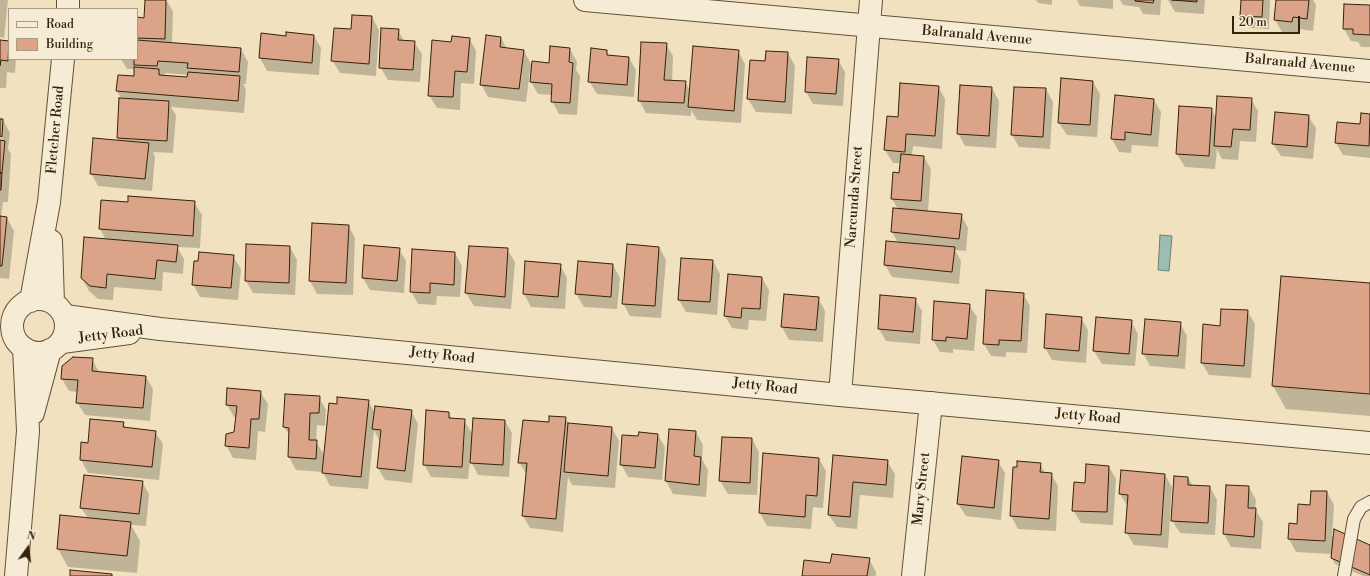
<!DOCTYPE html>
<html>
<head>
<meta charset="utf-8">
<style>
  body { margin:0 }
  #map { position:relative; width:1370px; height:576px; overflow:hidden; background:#f1e1be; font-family:"Libre Bodoni",serif }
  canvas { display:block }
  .legend { position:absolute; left:8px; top:8px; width:130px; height:52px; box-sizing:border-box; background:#f6ecd5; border:1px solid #a89c84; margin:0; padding:5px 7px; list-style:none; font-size:12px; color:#33230a }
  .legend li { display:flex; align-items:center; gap:8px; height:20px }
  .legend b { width:20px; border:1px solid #a89c84 }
  .north { position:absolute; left:8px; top:528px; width:40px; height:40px; -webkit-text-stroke:3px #f6ecd5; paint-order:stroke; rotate:15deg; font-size:11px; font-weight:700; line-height:16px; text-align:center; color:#33230a }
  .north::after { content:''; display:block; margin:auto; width:14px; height:18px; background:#33230a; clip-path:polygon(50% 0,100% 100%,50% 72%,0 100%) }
  .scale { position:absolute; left:1232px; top:16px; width:68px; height:18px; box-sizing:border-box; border:2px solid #33230a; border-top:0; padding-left:5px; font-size:12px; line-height:14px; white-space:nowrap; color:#33230a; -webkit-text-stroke:3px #f6ecd5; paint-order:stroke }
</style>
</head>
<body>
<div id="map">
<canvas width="1370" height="576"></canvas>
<ul class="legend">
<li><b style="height:5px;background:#f6ecd5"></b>Road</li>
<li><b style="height:11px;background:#dba388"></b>Building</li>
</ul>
<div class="north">N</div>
<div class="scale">20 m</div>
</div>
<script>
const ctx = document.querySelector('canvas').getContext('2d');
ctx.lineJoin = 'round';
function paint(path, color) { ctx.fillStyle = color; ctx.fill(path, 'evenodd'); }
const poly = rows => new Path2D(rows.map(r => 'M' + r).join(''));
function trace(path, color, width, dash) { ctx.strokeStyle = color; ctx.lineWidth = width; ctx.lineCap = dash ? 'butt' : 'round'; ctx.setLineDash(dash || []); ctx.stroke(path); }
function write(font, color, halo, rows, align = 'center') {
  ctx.font = font + ' "Libre Bodoni",serif'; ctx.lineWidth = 4; ctx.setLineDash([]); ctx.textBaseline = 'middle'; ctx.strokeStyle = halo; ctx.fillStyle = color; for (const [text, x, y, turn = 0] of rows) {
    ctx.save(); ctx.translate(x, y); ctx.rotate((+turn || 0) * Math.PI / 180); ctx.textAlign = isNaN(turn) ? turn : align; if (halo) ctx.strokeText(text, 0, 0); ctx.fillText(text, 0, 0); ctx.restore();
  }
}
const water = poly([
  [1160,235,1172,236,1169,271,1158,270,1160,235]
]);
paint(water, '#9bbdb4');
trace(water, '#717f70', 1);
paint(poly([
  [0,0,8,0,4,38,0,37],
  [146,0,166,0,173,11,172,44,241,49,248,62,246,84,243,84,246,89,244,113,171,107,176,115,173,153,153,152,155,157,152,191,98,186,91,173,120,142,118,138,122,100,117,91,135,77,135,69,127,69,121,59,137,59,137,18,145,19],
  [165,73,189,75,188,78,164,77],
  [1036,0,1052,0,1052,5,1038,3],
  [1077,0,1113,0,1113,9,1080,6],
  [1120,0,1161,0,1160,15,1143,14,1139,7,1123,5],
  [1168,0,1205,0,1204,14,1175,12],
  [1242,0,1270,0,1269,29,1249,28,1241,15],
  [1277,0,1313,0,1316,5,1313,31,1300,29,1299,34,1282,32,1275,20],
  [1370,6,1370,47,1361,47,1358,42,1351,41,1344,29],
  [372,17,379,30,376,76,340,73,332,60],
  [398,30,404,41,414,42,422,54,420,82,388,80,380,67],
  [262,34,287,37,314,36,321,48,319,75,267,71,260,58],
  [469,38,476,51,474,84,461,83,460,110,437,108,429,95,452,43],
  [501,38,507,49,524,51,532,66,550,64,570,49,577,62,576,70,580,76,577,115,559,114,552,101,552,95,538,94,531,82,532,71,530,71,526,102,488,97,481,84],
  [0,41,9,42,9,59,16,59,15,73,7,72,6,88,0,88],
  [666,44,673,56,672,82,685,82,691,92,738,51,745,64,741,123,697,120,691,110,691,116,646,113,639,100],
  [606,51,609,56,629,58,636,70,634,97,597,94,589,81],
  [788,53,795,66,792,114,756,112,748,99,751,61,766,62],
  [838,60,845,72,843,106,813,104,806,92],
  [1093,82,1100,94,1097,137,1067,135,1059,123],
  [938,86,945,99,942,149,913,146,912,156,924,157,931,169,928,212,961,215,968,228,966,251,955,250,961,261,959,284,892,277,885,265,898,243,892,232,898,209,892,199,900,174,901,163,893,163,885,150,899,118],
  [992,88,999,101,996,148,965,146,958,133],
  [1046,89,1053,102,1050,149,1019,147,1012,135],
  [1251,99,1258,111,1256,142,1240,141,1238,160,1222,159,1217,149,1215,169,1185,167,1177,154,1180,107,1211,109,1217,119],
  [1154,100,1161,112,1158,147,1132,145,1131,153,1119,152,1112,139],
  [1362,114,1370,115,1370,158,1343,155,1336,143,1361,125],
  [1308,116,1316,128,1313,159,1281,156,1273,144],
  [0,120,3,120,10,133,8,149,11,154,8,202,3,202,1,217,7,218,14,231,9,279,0,278],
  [1,131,3,131,2,142,0,142],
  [102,201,129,203,194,202,202,215,200,248,177,247,184,259,183,274,163,272,162,291,114,287,113,300,98,299,89,291,82,278,106,240,100,229],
  [313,224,348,225,355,238,353,295,317,294,310,281],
  [290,247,297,260,295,295,253,293,246,281],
  [469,247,507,249,515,262,511,309,474,306,466,293],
  [659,247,666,260,661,318,630,316,623,303],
  [399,249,406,261,404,293,370,290,363,278],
  [455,253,462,266,460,297,437,296,436,305,418,304,411,291],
  [233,256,241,269,238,300,200,297,193,284],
  [713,261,720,274,717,315,686,312,679,300],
  [526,262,560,265,567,278,565,309,531,307,524,294],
  [613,265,620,278,617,309,584,307,576,294],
  [1282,277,1370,284,1370,416,1286,409,1273,386],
  [762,278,769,290,766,321,749,320,748,330,732,328,725,316],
  [1023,294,1030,306,1027,353,1006,352,1006,357,991,356,984,344],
  [785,295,818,298,825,311,823,342,789,340,782,327],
  [915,299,922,311,920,344,886,341,879,329],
  [969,305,977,317,974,351,953,349,953,353,940,352,933,340],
  [1247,311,1255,324,1251,378,1209,375,1202,363,1221,327],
  [1081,318,1088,330,1086,363,1052,360,1045,348],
  [1097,318,1131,321,1138,334,1135,366,1102,364,1094,351],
  [1180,323,1187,336,1185,369,1150,366,1143,353],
  [92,359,99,372,146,377,153,389,150,421,85,415,77,402,78,392,69,391,62,379],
  [260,392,268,404,265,432,258,431,256,460,233,458,226,445,235,433,237,418,234,417,227,405],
  [319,397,326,410,325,426,317,425,316,442,325,456,338,405,368,401,375,413,411,411,418,424,412,483,385,480,378,468,380,442,374,430,368,489,330,486,323,472,296,470,289,457,290,436,284,427],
  [448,412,452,419,464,420,473,435,505,421,512,433,509,477,478,475,470,460,468,479,431,477,424,464],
  [565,418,569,424,612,428,619,441,615,488,572,485,568,477,563,532,530,528,523,516,527,475,519,462],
  [123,423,127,429,155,432,163,444,159,480,88,473,81,460,82,444,89,444],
  [670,430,696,432,703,445,702,459,708,470,706,497,673,494,666,481],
  [658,435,665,447,662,480,628,477,621,464,639,437],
  [752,439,759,452,757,495,728,494,720,481],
  [764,454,819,459,826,471,823,508,813,507,811,529,767,526,760,513],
  [834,456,887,461,895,474,893,498,860,495,857,529,837,527,829,515],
  [998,461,1005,473,1001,520,966,516,958,504],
  [1040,464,1045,473,1051,474,1058,486,1056,531,1018,529,1011,516,1017,468],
  [1109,467,1116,479,1113,525,1081,523,1073,510,1086,484],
  [1122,471,1165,475,1172,487,1168,548,1134,545,1126,532,1128,507,1120,494],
  [1188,478,1193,486,1210,487,1217,500,1215,535,1180,533,1172,520],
  [142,482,149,494,146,526,131,525,140,541,137,573,68,567,58,549,88,518,81,508],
  [1227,486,1249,487,1256,500,1255,509,1263,522,1261,549,1231,547,1224,534],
  [1327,492,1334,505,1332,536,1370,546,1370,576,1363,576,1335,564,1332,558,1332,554,1296,552,1289,539,1290,524,1298,525,1311,506],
  [869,559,876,572,876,576,803,576,831,564]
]), '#0003');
const building = poly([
  [145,0,166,0,165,39,137,38,137,17,144,18,145,0],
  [1135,0,1154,0,1153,3,1135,1,1135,0],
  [1172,0,1197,0,1197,2,1172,0],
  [1241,0,1263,0,1262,17,1240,16,1241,0],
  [1276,0,1309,0,1307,19,1293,17,1292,22,1274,20,1276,0],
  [1344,4,1370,5,1370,35,1353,34,1353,29,1343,29,1344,4],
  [352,15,372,16,369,64,331,61,334,28,351,29,352,15],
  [381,28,399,29,398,40,415,41,413,70,379,68,381,28],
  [286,32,314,35,312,63,259,58,261,33,286,36,286,32],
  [486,35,501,37,500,47,524,50,519,89,480,85,486,35],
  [452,36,470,38,467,72,455,71,453,97,428,96,432,40,451,42,452,36],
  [0,40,9,41,8,61,1,60,0,66,0,40],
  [137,40,241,48,239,72,187,68,188,63,158,61,157,66,134,65,134,59,137,59,137,40],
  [641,42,667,43,664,80,686,81,684,103,638,101,641,42],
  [550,46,570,48,569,62,573,63,570,103,551,102,552,84,530,82,532,61,549,63,550,46],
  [693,46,739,50,734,111,688,107,693,46],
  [591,48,607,50,607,55,629,57,627,85,588,82,591,48],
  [766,51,788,52,785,102,747,99,750,60,765,61,766,51],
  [807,57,839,59,836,94,805,92,807,57],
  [134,67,159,69,159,75,187,77,188,72,240,76,238,101,116,91,118,75,134,76,134,67],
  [1061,78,1093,81,1090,125,1058,123,1061,78],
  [900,83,939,86,935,136,906,134,905,152,884,150,887,116,898,117,900,83],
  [960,85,992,87,989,136,957,134,960,85],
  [1014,87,1046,88,1043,137,1011,135,1014,87],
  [1115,95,1154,99,1151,135,1125,132,1125,140,1111,139,1115,95],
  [1217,96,1252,98,1250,130,1233,129,1231,147,1214,146,1217,96],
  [119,98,169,101,167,141,117,138,119,98],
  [1179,106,1212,108,1209,156,1176,154,1179,106],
  [1275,112,1309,115,1307,147,1272,144,1275,112],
  [1361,113,1370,114,1369,146,1335,143,1337,122,1360,124,1361,113],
  [0,119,3,119,2,137,0,136,0,119],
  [93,138,149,143,145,179,90,174,93,138],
  [0,140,5,141,2,173,0,173,0,140],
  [901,154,924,156,921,201,891,199,893,172,899,173,901,154],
  [0,173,2,173,1,190,0,190,0,173],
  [128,196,195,201,193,236,99,229,101,200,128,202,128,196],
  [893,208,962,214,959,239,891,232,893,208],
  [0,216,7,217,2,266,0,266,0,216],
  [312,223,349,225,346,283,309,281,312,223],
  [84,237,178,245,176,262,157,260,155,279,107,274,106,288,90,286,81,278,84,237],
  [886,241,955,247,952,272,884,265,886,241],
  [246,244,290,246,289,283,245,281,246,244],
  [627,244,659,247,655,306,622,304,627,244],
  [364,245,400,248,397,281,362,278,364,245],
  [469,246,508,248,505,297,465,293,469,246],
  [412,249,455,252,454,285,430,283,430,293,410,292,412,249],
  [199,252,234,255,231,288,192,285,194,261,198,261,199,252],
  [681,258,713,260,710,302,678,300,681,258],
  [525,261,561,264,558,297,523,294,525,261],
  [578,261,613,264,611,297,575,294,578,261],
  [728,274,762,277,760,309,742,308,741,318,724,316,728,274],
  [1281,276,1370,283,1370,394,1272,386,1281,276],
  [986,290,1024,293,1021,341,999,340,999,345,983,344,986,290],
  [784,294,819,297,816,330,781,327,784,294],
  [880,295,916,298,913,332,878,329,880,295],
  [934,301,970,304,967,339,946,337,946,341,932,340,934,301],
  [1221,309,1248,310,1244,366,1201,363,1203,324,1220,326,1221,309],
  [1046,314,1082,317,1079,351,1044,348,1046,314],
  [1096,317,1132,320,1129,354,1093,351,1096,317],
  [1145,319,1181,322,1178,356,1142,354,1145,319],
  [73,357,93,358,92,371,146,376,143,408,76,403,78,380,61,379,62,366,73,357],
  [227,388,261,391,259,419,251,419,249,448,225,446,226,434,234,432,237,406,226,405,227,388],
  [285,394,320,396,319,413,310,413,309,440,317,440,316,459,288,457,289,428,283,427,285,394],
  [337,397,369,400,361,477,322,473,329,403,337,404,337,397],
  [375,406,412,410,405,471,377,468,381,430,372,429,375,406],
  [426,410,449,412,449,418,465,419,462,467,423,465,426,410],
  [549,416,566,417,556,519,522,516,527,463,518,463,523,420,549,422,549,416],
  [473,418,505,420,503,465,470,463,473,418],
  [90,419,124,422,123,427,156,431,152,467,80,460,81,442,88,443,90,419],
  [568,423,612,427,608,476,564,472,568,423],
  [669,429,696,431,694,456,701,457,699,485,665,481,669,429],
  [639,432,658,434,655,468,620,465,622,435,638,436,639,432],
  [722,437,752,438,750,483,719,481,722,437],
  [763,453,819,458,817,496,806,495,805,517,759,513,763,453],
  [833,455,888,460,886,485,853,482,850,517,828,515,833,455],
  [962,456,999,460,994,508,957,504,962,456],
  [1017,461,1041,463,1040,472,1052,473,1049,519,1010,516,1013,467,1017,467,1017,461],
  [1086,464,1109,466,1107,512,1072,511,1074,482,1085,483,1086,464],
  [1121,470,1165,474,1161,535,1125,533,1128,495,1119,494,1121,470],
  [84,475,143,481,139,514,80,508,84,475],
  [1174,476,1188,477,1188,485,1210,486,1208,523,1171,521,1174,476],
  [1226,485,1249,486,1248,508,1256,508,1254,537,1223,534,1226,485],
  [1311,491,1327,491,1325,541,1288,539,1289,523,1297,524,1298,504,1310,505,1311,491],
  [60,515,131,522,127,556,57,549,60,515],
  [1334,529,1370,545,1370,575,1331,558,1334,529],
  [832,554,870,558,867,576,802,576,804,560,830,563,832,554],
  [70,570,112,574,112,576,70,576,70,570]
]);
paint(building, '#dba388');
trace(building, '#33230a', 1);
const service = poly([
  [1344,576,1354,519,1361,507,1370,502]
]);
const minor = poly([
  [585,0,1370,71],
  [840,395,871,0],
  [913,576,931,403]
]);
const tertiary = poly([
  [68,9,68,0],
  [51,241,53,303],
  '12 326a27 27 0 1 1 54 0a27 27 0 1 1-54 0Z',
  [31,301,49,202,63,59],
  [65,316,160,329,840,395,1370,443],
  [62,342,129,333],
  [33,413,50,350],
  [16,576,28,431,24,348]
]);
trace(service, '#625237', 14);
trace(minor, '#625237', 24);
trace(tertiary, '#625237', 24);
trace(service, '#f6ecd5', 12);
trace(minor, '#f6ecd5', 22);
trace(tertiary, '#f6ecd5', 22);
write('14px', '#33230a', '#f6ecd5', [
  ["Balranald Avenue",977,36,5],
  ["Balranald Avenue",1300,64,5],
  ["Fletcher Road",56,130,-85],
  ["Narcunda Street",855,197,-86],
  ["Jetty Road",111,335,-7],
  ["Jetty Road",442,356,6],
  ["Jetty Road",765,387,6],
  ["Jetty Road",1088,417,5],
  ["Mary Street",922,489,-84]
]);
</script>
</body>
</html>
